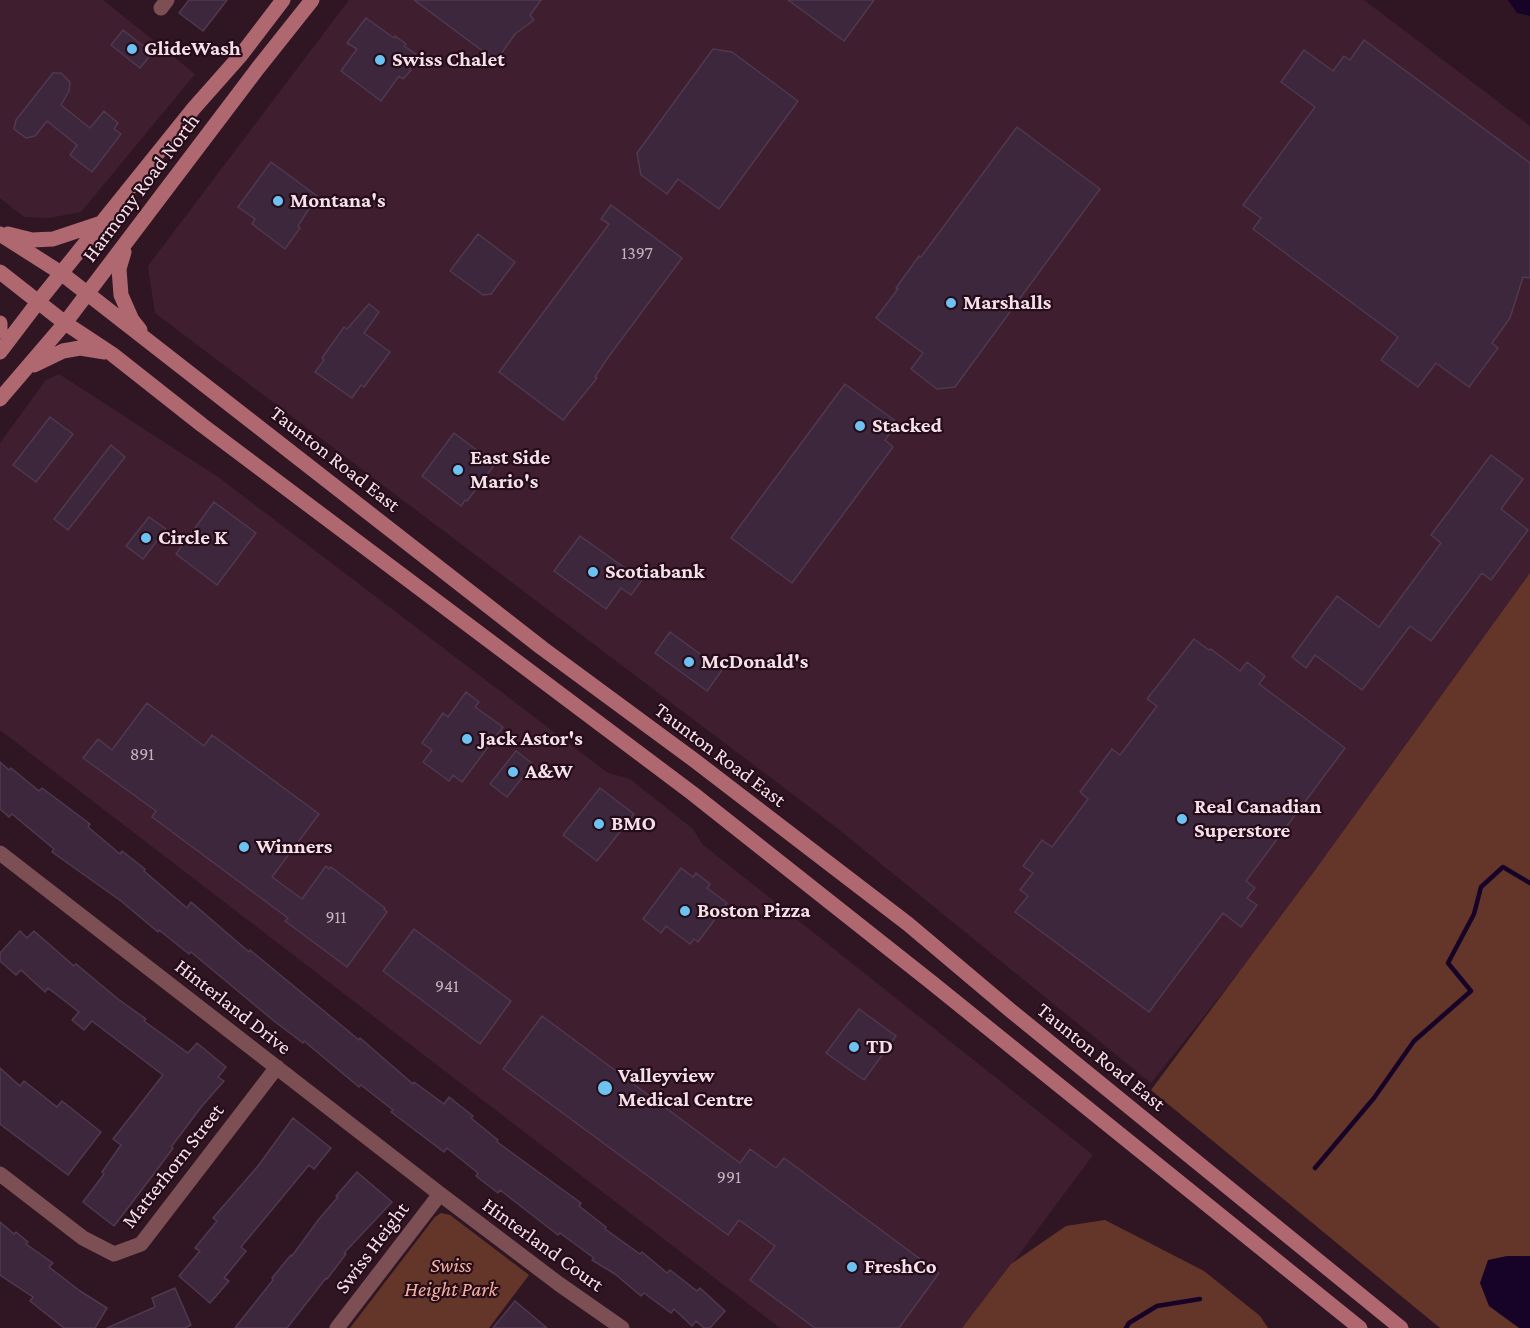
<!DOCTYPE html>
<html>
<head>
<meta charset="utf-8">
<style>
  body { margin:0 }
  canvas { display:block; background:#301623 }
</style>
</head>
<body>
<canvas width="1530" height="1328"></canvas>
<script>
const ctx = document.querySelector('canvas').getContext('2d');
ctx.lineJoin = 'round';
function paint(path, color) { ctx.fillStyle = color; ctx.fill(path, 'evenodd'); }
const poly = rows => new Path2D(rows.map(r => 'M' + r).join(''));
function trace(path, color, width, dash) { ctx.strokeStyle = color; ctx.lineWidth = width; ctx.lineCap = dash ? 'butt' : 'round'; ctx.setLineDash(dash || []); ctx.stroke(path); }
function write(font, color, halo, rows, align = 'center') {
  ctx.font = font + ' "Crimson Pro",serif'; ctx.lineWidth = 4.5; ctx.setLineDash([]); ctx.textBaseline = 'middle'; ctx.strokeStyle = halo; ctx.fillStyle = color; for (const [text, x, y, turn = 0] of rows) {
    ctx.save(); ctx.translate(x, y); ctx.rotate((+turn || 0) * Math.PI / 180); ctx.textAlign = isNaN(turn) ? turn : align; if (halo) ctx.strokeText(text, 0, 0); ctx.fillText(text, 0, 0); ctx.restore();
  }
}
paint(poly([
  [0,0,103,0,195,74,81,212,49,218,24,217,0,198],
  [349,0,1364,0,1530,126,1530,606,1151,1083,832,824,155,313,148,266],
  [59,374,218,477,608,773,630,779,646,792,693,829,702,844,1093,1155,988,1296,962,1328,780,1328,0,730,0,443,46,380]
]), '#3f1e2f');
paint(poly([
  [1530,573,1530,1328,1440,1328,1151,1090,1313,873],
  [441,1213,450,1215,529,1275,489,1328,350,1328,435,1217],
  [1105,1220,1204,1271,1260,1316,1268,1328,962,1328,1011,1264,1066,1226]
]), '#633629');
paint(poly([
  [1508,0,1530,0,1530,16,1517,13],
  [1507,1256,1530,1256,1530,1328,1519,1328,1489,1306,1480,1283,1488,1260]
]), '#170328');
trace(poly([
  [1315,1168,1374,1098,1414,1041,1471,991,1448,963,1474,914,1481,887,1503,867,1530,883],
  [1126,1328,1129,1323,1157,1306,1200,1299]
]), '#170328', 4.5);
const building = poly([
  [189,0,227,0,203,31,179,13,189,0],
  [414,0,541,0,530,15,534,20,515,34,496,61,414,0],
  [788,0,874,0,844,41,788,0],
  [366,18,394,38,395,36,406,44,404,46,416,54,407,66,411,70,403,79,399,76,381,101,341,71,357,49,347,43,366,18],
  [123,30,152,53,140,68,111,45,123,30],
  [1364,40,1530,163,1530,278,1523,277,1510,318,1492,343,1498,348,1469,387,1436,363,1418,387,1381,360,1398,337,1253,229,1261,218,1243,205,1315,107,1281,82,1304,50,1333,71,1344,56,1350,60,1364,40],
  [713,49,732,52,798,101,719,209,678,179,667,194,641,175,637,153,713,49],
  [53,73,61,73,70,82,69,91,61,105,90,128,104,111,118,123,114,129,121,134,92,172,70,155,77,145,47,121,35,136,26,138,14,129,16,120,53,73],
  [1017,127,1100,189,955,387,937,389,911,369,923,353,876,318,898,289,896,288,919,256,921,257,1017,127],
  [271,162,317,196,298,226,300,228,285,249,252,224,255,219,238,207,271,162],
  [611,205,682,258,609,356,595,377,597,378,563,420,499,372,609,224,601,219,611,205],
  [478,234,515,262,491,294,483,295,450,271,478,234],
  [369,304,379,312,364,333,390,352,364,387,361,385,352,398,315,372,324,360,322,358,344,327,347,329,369,304],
  [845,384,898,423,885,440,893,447,792,583,731,538,845,384],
  [50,417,73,434,36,482,13,465,50,417],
  [454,433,495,464,467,501,465,500,461,506,422,476,454,433],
  [111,445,125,457,68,530,54,519,111,445],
  [1491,455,1523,479,1501,509,1528,530,1491,580,1482,573,1431,641,1410,626,1362,690,1315,655,1306,668,1292,657,1337,596,1379,627,1441,543,1431,535,1491,455],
  [214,502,256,533,217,585,176,554,214,502],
  [149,517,166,529,143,559,126,546,149,517],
  [580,536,642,580,631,595,621,588,606,609,554,571,580,536],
  [670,632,722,670,707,691,655,653,670,632],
  [1194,639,1209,650,1211,649,1240,671,1247,662,1265,676,1259,684,1345,748,1246,881,1255,888,1247,898,1257,905,1241,927,1223,913,1149,1012,1015,912,1028,896,1020,890,1033,873,1023,866,1042,840,1052,847,1088,799,1080,792,1112,749,1120,755,1157,706,1147,699,1194,639],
  [466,692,479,702,475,707,503,727,462,782,453,775,449,781,423,762,432,750,422,743,443,713,448,717,466,692],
  [147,703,204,746,212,735,319,814,272,877,302,899,326,866,329,869,331,867,385,908,384,909,387,912,347,967,285,921,288,918,152,817,156,811,83,758,98,739,112,750,147,703],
  [516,751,533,764,507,797,490,784,516,751],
  [0,762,9,770,11,768,39,791,42,788,90,824,88,827,120,854,122,851,145,869,144,871,187,908,191,902,249,952,250,950,359,1040,360,1038,413,1084,414,1082,444,1104,449,1097,473,1116,471,1118,498,1140,497,1142,581,1203,579,1206,606,1227,605,1229,640,1254,642,1252,667,1273,670,1270,697,1291,700,1288,725,1311,710,1328,704,1328,696,1321,692,1326,674,1309,671,1313,644,1293,641,1296,615,1274,592,1260,594,1258,560,1233,558,1235,500,1190,498,1193,476,1176,478,1173,447,1148,444,1152,391,1112,393,1110,361,1085,359,1087,304,1041,303,1043,274,1021,191,952,189,954,159,930,158,932,121,901,52,852,54,849,12,814,9,817,0,809,0,762],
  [600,788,634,814,597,861,563,835,600,788],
  [681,868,693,877,696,873,710,884,707,888,727,903,698,942,694,939,690,944,666,926,661,933,643,919,681,868],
  [414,929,511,1001,480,1044,383,971,414,929],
  [20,931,27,938,34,931,74,966,76,964,118,999,146,1019,144,1021,188,1053,197,1043,226,1067,218,1077,224,1081,202,1106,171,1147,173,1148,153,1175,114,1226,83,1202,104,1174,102,1172,121,1145,113,1139,163,1075,92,1021,84,1030,72,1020,79,1012,48,988,45,992,21,970,16,975,0,961,0,953,20,931],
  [859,1009,896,1036,864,1080,826,1053,859,1009],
  [542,1016,740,1163,750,1149,776,1168,784,1158,939,1273,899,1328,815,1328,750,1280,775,1246,739,1220,728,1235,503,1069,542,1016],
  [0,1068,20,1086,24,1081,57,1107,62,1101,101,1132,68,1175,0,1124,0,1068],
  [293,1118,331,1148,314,1169,309,1165,241,1247,246,1251,224,1278,229,1281,210,1303,179,1276,200,1251,195,1248,217,1221,213,1218,258,1166,293,1118],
  [357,1172,392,1202,344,1253,346,1254,327,1279,326,1278,287,1328,235,1328,273,1280,272,1278,291,1255,292,1256,319,1219,338,1197,336,1196,357,1172],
  [0,1222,14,1234,16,1232,28,1242,26,1244,53,1263,49,1267,80,1291,107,1308,95,1328,64,1328,30,1301,33,1297,0,1275,0,1222],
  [175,1288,191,1325,185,1328,107,1328,155,1307,152,1298,175,1288],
  [515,1301,547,1328,493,1328,515,1301]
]);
paint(building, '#3d273c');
trace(building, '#50394f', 1.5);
trace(poly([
  [161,8,167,0],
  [0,853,440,1194,559,1284,622,1328],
  [0,1174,83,1238,114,1254,141,1244,277,1067],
  [337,1328,440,1194]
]), '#7b4f53', 15);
trace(poly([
  [0,234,61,273,542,648,694,760,908,924,1010,1010,1401,1328],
  [8,234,32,240,53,239,101,223],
  [124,252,119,269,121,295,132,320,140,330],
  [0,272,65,323,112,354,202,425,692,793,931,982,1360,1328],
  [0,323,0,331],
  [0,352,38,302,194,108,241,55,283,0],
  [34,365,63,351,80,348,105,352],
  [0,399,65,323,258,68,312,0]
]), '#af686f', 15);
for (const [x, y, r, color] of [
  [132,49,6,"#6cc3f2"],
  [380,60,6,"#6cc3f2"],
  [278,201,6,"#6cc3f2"],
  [951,303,6,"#6cc3f2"],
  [860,426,6,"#6cc3f2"],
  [458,470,6,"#6cc3f2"],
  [146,538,6,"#6cc3f2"],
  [593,572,6,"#6cc3f2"],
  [689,662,6,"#6cc3f2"],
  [467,739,6,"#6cc3f2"],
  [513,772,6,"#6cc3f2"],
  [1182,819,6,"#6cc3f2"],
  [599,824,6,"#6cc3f2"],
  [244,847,6,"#6cc3f2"],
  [685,911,6,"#6cc3f2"],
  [854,1047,6,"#6cc3f2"],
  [605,1088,8,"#6cc3f2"],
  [852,1267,6,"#6cc3f2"]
]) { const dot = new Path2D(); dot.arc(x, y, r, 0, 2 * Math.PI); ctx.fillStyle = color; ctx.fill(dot); trace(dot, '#260c19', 2); }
write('18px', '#c6b2be', null, [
  ["1397",637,253],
  ["891",142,754],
  ["911",336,917],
  ["941",447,986],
  ["991",729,1177]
]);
write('bold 21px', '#f4e1e9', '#260c19', [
  ["GlideWash",144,49],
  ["Swiss Chalet",392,60],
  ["Montana's",290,201],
  ["Marshalls",963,303],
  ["Stacked",872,426],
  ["East Side",470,458],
  ["Mario's",470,482],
  ["Circle K",158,538],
  ["Scotiabank",605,572],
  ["McDonald's",701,662],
  ["Jack Astor's",479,739],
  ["A&W",525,772],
  ["Real Canadian",1194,807],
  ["Superstore",1194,831],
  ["BMO",611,824],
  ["Winners",256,847],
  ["Boston Pizza",697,911],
  ["TD",866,1047],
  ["Valleyview",618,1076],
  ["Medical Centre",618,1100],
  ["FreshCo",864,1267]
], 'left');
write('21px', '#f4e1e9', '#260c19', [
  ["Harmony Road North",141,188,-53],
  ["Taunton Road East",335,459,38],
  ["Taunton Road East",720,755,37],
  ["Hinterland Drive",233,1007,38],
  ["Taunton Road East",1101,1057,39],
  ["Matterhorn Street",173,1166,-52],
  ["Hinterland Court",543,1245,36],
  ["Swiss Height",372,1248,-53]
]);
write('italic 21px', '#f4b19d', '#260c19', [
  ["Swiss",451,1266],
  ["Height Park",451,1290]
]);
</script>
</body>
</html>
